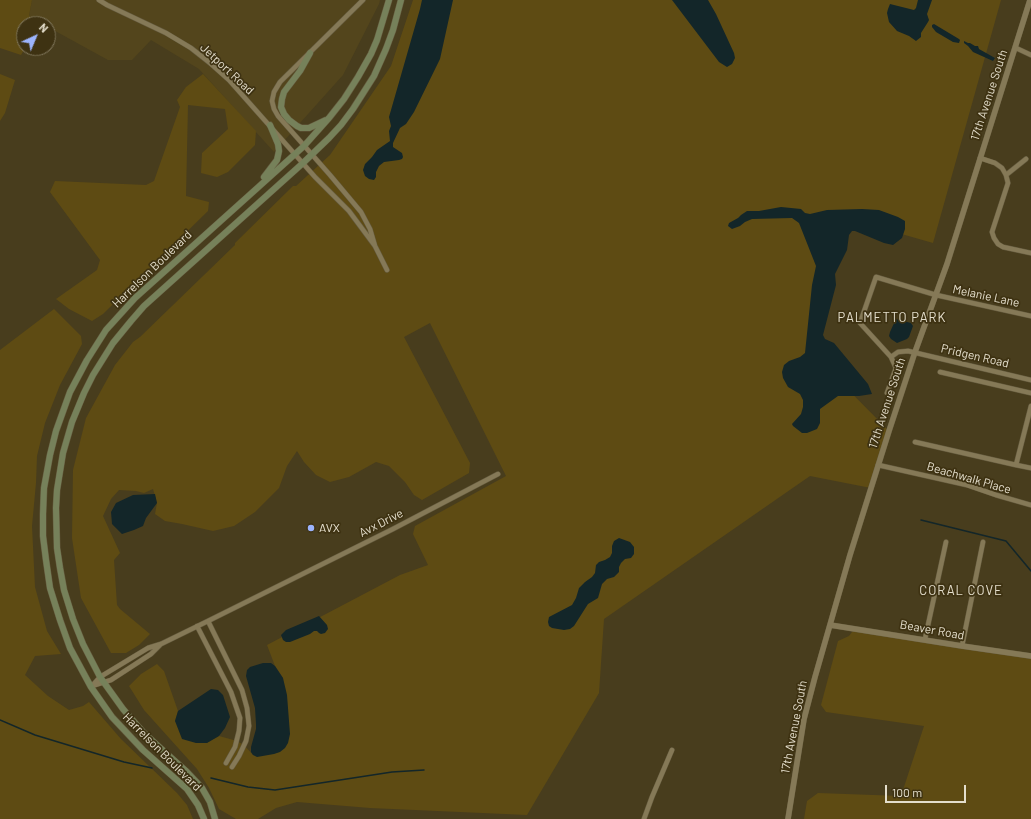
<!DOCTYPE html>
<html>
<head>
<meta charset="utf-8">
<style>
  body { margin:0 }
  #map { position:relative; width:1031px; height:819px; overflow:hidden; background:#483d1d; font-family:Barlow,sans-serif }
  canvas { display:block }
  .north { position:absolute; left:16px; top:16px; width:40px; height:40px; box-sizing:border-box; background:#3e3212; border:1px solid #80775c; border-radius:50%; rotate:44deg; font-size:11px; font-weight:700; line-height:16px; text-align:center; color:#e4decc }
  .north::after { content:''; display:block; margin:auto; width:14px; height:18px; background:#9cb4fd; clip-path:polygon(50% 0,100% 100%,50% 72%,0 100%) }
  .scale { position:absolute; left:885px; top:785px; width:81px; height:18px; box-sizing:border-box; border:2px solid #e4decc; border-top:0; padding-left:5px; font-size:12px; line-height:14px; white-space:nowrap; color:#e4decc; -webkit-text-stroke:3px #3e3212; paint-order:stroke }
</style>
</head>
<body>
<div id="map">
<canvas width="1031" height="819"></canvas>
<div class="north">N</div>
<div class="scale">100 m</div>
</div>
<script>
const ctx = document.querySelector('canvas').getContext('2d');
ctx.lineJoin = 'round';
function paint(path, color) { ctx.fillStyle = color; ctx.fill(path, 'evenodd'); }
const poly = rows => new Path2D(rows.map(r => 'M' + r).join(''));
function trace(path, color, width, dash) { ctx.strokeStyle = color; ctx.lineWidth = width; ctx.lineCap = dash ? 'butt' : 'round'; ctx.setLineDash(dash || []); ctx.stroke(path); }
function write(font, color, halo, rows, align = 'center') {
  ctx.font = font + ' Barlow,sans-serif'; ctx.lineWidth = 3.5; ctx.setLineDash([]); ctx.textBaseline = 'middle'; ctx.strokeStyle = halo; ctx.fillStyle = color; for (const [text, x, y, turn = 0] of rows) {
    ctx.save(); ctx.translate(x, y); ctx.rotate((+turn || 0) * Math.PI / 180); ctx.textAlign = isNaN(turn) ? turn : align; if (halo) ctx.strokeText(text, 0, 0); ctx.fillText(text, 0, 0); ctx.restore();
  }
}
paint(poly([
  [32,0,380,0,379,4,343,75,274,152,199,69,151,40,132,60,108,60,48,27,48,24,43,24,29,16]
]), '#53451c');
paint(poly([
  [0,0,32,0,29,16,38,21,36,24,24,24,25,48,21,55,0,48],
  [413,0,1001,0,933,243,842,217,808,349,889,431,871,488,810,476,604,619,599,693,527,815,370,808,297,802,276,808,258,819,236,819,219,809,209,788,197,769,144,710,129,686,141,674,157,664,164,671,178,711,175,721,196,743,206,743,219,736,237,741,244,745,253,755,283,678,275,666,267,645,400,575,428,565,413,534,415,526,506,476,430,323,404,337,470,463,469,473,422,500,414,495,405,482,389,466,376,462,349,477,330,482,316,475,304,462,297,451,287,466,279,488,255,512,234,526,213,531,182,524,165,521,155,514,157,503,153,489,144,493,136,491,119,490,111,499,103,516,120,553,114,560,117,605,120,609,150,634,139,645,126,653,111,653,81,598,72,538,73,470,86,418,115,365,133,342,140,337,235,245,235,243,293,186,296,186,330,155,391,66],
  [0,74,15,80,5,113,0,121],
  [203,74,256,131,255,145,228,172,217,177,201,173,202,153,228,129,225,109,188,105,186,196,209,202,208,211,103,314,92,321,69,309,56,299,97,270,100,260,50,192,55,181,146,185,154,181,180,107,177,100,186,87],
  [54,309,81,336,82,344,60,385,45,423,37,456,36,483,32,526,35,587,47,631,61,654,35,656,25,675,48,696,69,710,83,706,89,702,121,739,177,793,187,805,193,819,0,819,0,350],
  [855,628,1031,656,1031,819,804,819,807,801,818,793,901,796,924,726,826,712,821,705,838,641,849,636]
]), '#5e4b13');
paint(poly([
  [422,0,453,0,440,59,414,112,406,124,400,128,393,143,393,147,402,153,403,157,402,159,399,160,384,162,379,166,376,172,376,177,374,180,369,179,365,176,363,170,365,164,372,157,377,150,390,141,389,131,391,126,389,117,420,9],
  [672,0,708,0,716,14,734,53,735,58,732,64,727,67,719,62],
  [918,0,932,0,927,14,929,20,928,22,921,33,921,37,916,41,909,36,897,31,889,22,887,13,888,9,890,4,914,10,916,8],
  [934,24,959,39,960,40,959,43,953,42,936,32,932,27,932,25],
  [964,41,968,43,970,43,975,46,978,46,979,49,995,58,993,61,973,52,968,46,964,43],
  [781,207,801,209,805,213,810,214,827,210,862,209,879,210,898,217,905,221,905,229,902,238,893,245,884,243,855,231,852,231,849,235,847,250,835,274,836,285,823,335,825,339,834,343,868,384,872,394,859,396,838,396,820,409,820,423,817,429,807,433,802,433,793,426,792,424,801,414,803,407,803,400,800,394,788,387,783,378,782,372,784,365,789,361,800,357,805,353,812,285,816,266,799,223,792,218,752,219,745,222,740,226,732,229,728,226,729,223,738,218,741,215,747,211,759,211],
  [896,319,911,323,913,326,909,337,907,339,897,343,891,339,889,336,890,332],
  [155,494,157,503,146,518,143,526,134,530,122,534,112,524,111,512,116,503,133,495],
  [619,538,630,542,634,547,634,554,631,558,625,559,621,563,619,567,619,572,614,577,607,579,602,584,598,598,588,604,574,626,570,629,564,630,552,628,549,626,548,622,549,617,572,605,576,598,579,588,585,582,592,577,595,573,596,565,599,562,605,560,610,557,612,553,612,546,614,541],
  [319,616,327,625,328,629,325,633,321,634,319,633,317,631,314,631,310,634,290,642,286,642,283,640,281,635,286,630],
  [263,663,271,663,275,666,283,678,287,695,290,734,288,743,285,748,280,752,274,754,257,757,253,755,251,752,251,747,256,729,256,724,255,708,246,676,247,670,250,667],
  [211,689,218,690,223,695,230,717,225,728,219,736,207,743,196,743,182,739,175,721,178,711]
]), '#132629');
trace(poly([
  [921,520,1006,541,1031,571],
  [0,720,35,735,124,762,152,768],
  [211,778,248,787,275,790,392,772,424,770]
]), '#132629', 1.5);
const minor = poly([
  [99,0,107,5,166,33,191,48,210,63,229,80,315,177,349,211,375,246],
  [363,0,280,82,274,92,272,101,274,109,278,116,330,175,361,212,370,229,375,246,387,270],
  [1016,48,1031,55],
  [980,158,995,163,1002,168,1006,175,1008,183,992,232,994,238,998,244,1003,247,1031,253],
  [1006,175,1026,159],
  [891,357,898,352,908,351,1031,380],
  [940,372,1031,393],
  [887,393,896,368,891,357,860,323,876,277,936,295,1031,316],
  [1031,406,1016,465,1031,468],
  [915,442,1016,465],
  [878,465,967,485,996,495,1031,505],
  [208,621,242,690,247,708,249,726,246,741,239,756,232,767],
  [197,626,231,692,240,718,239,731,235,747,226,763],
  [925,639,946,542],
  [962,646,983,542],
  [92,686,111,680,151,654,160,645],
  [91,687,100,677,148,648,161,644,208,621,393,529,498,474],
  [644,819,652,797,672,750]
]);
const tertiary = poly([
  [830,625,962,646,1031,656],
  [788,819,804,719,815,677,850,555,889,431,915,352,947,264,1030,0]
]);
const secondary = poly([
  [310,53,300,71,284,92,282,99,281,107,284,114,289,120,297,126,301,128,309,128,326,120],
  [264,177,277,160,279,151,278,144,270,125],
  [204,819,198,805,187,789,143,750,112,717,91,687,70,648,60,620,50,588,46,560,43,536,43,514,44,488,50,455,56,431,70,392,87,360,106,330,135,298,304,146,329,118,344,99,358,77,371,54,377,40,389,0],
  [215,819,210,802,202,788,186,771,157,745,143,732,123,709,100,677,83,644,73,619,64,590,60,568,57,548,56,508,57,490,63,453,72,422,84,393,93,375,113,343,131,321,144,306,303,163,329,138,341,125,353,109,374,76,386,49,393,30,401,0]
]);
trace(minor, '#655b3f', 5.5);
trace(tertiary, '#655b3f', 6);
trace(secondary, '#655b3f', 7);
trace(minor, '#857957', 4.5);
trace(tertiary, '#857957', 5.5);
trace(secondary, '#76815a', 6);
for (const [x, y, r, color] of [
  [311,528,4,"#9cb4fd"]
]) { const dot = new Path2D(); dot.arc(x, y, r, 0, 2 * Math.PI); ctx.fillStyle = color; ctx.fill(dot); trace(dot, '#3e3212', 1.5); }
write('12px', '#e4decc', '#3e3212', [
  ["Jetport Road",227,69,43],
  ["17th Avenue South",989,95,-72],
  ["Harrelson Boulevard",152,269,-44],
  ["Melanie Lane",986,296,12],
  ["Pridgen Road",975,356,13],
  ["17th Avenue South",887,403,-72],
  ["Beachwalk Place",969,478,16],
  ["Avx Drive",381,523,-27],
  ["Beaver Road",932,630,10],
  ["17th Avenue South",794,727,-79],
  ["Harrelson Boulevard",162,752,45]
]);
write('12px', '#e4decc', '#3e3212', [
  ["AVX",319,528]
], 'left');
ctx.letterSpacing = '1px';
write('13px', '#e4decc', '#3e3212', [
  ["PALMETTO PARK",892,318],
  ["CORAL COVE",961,591]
]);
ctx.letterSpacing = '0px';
</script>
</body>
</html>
